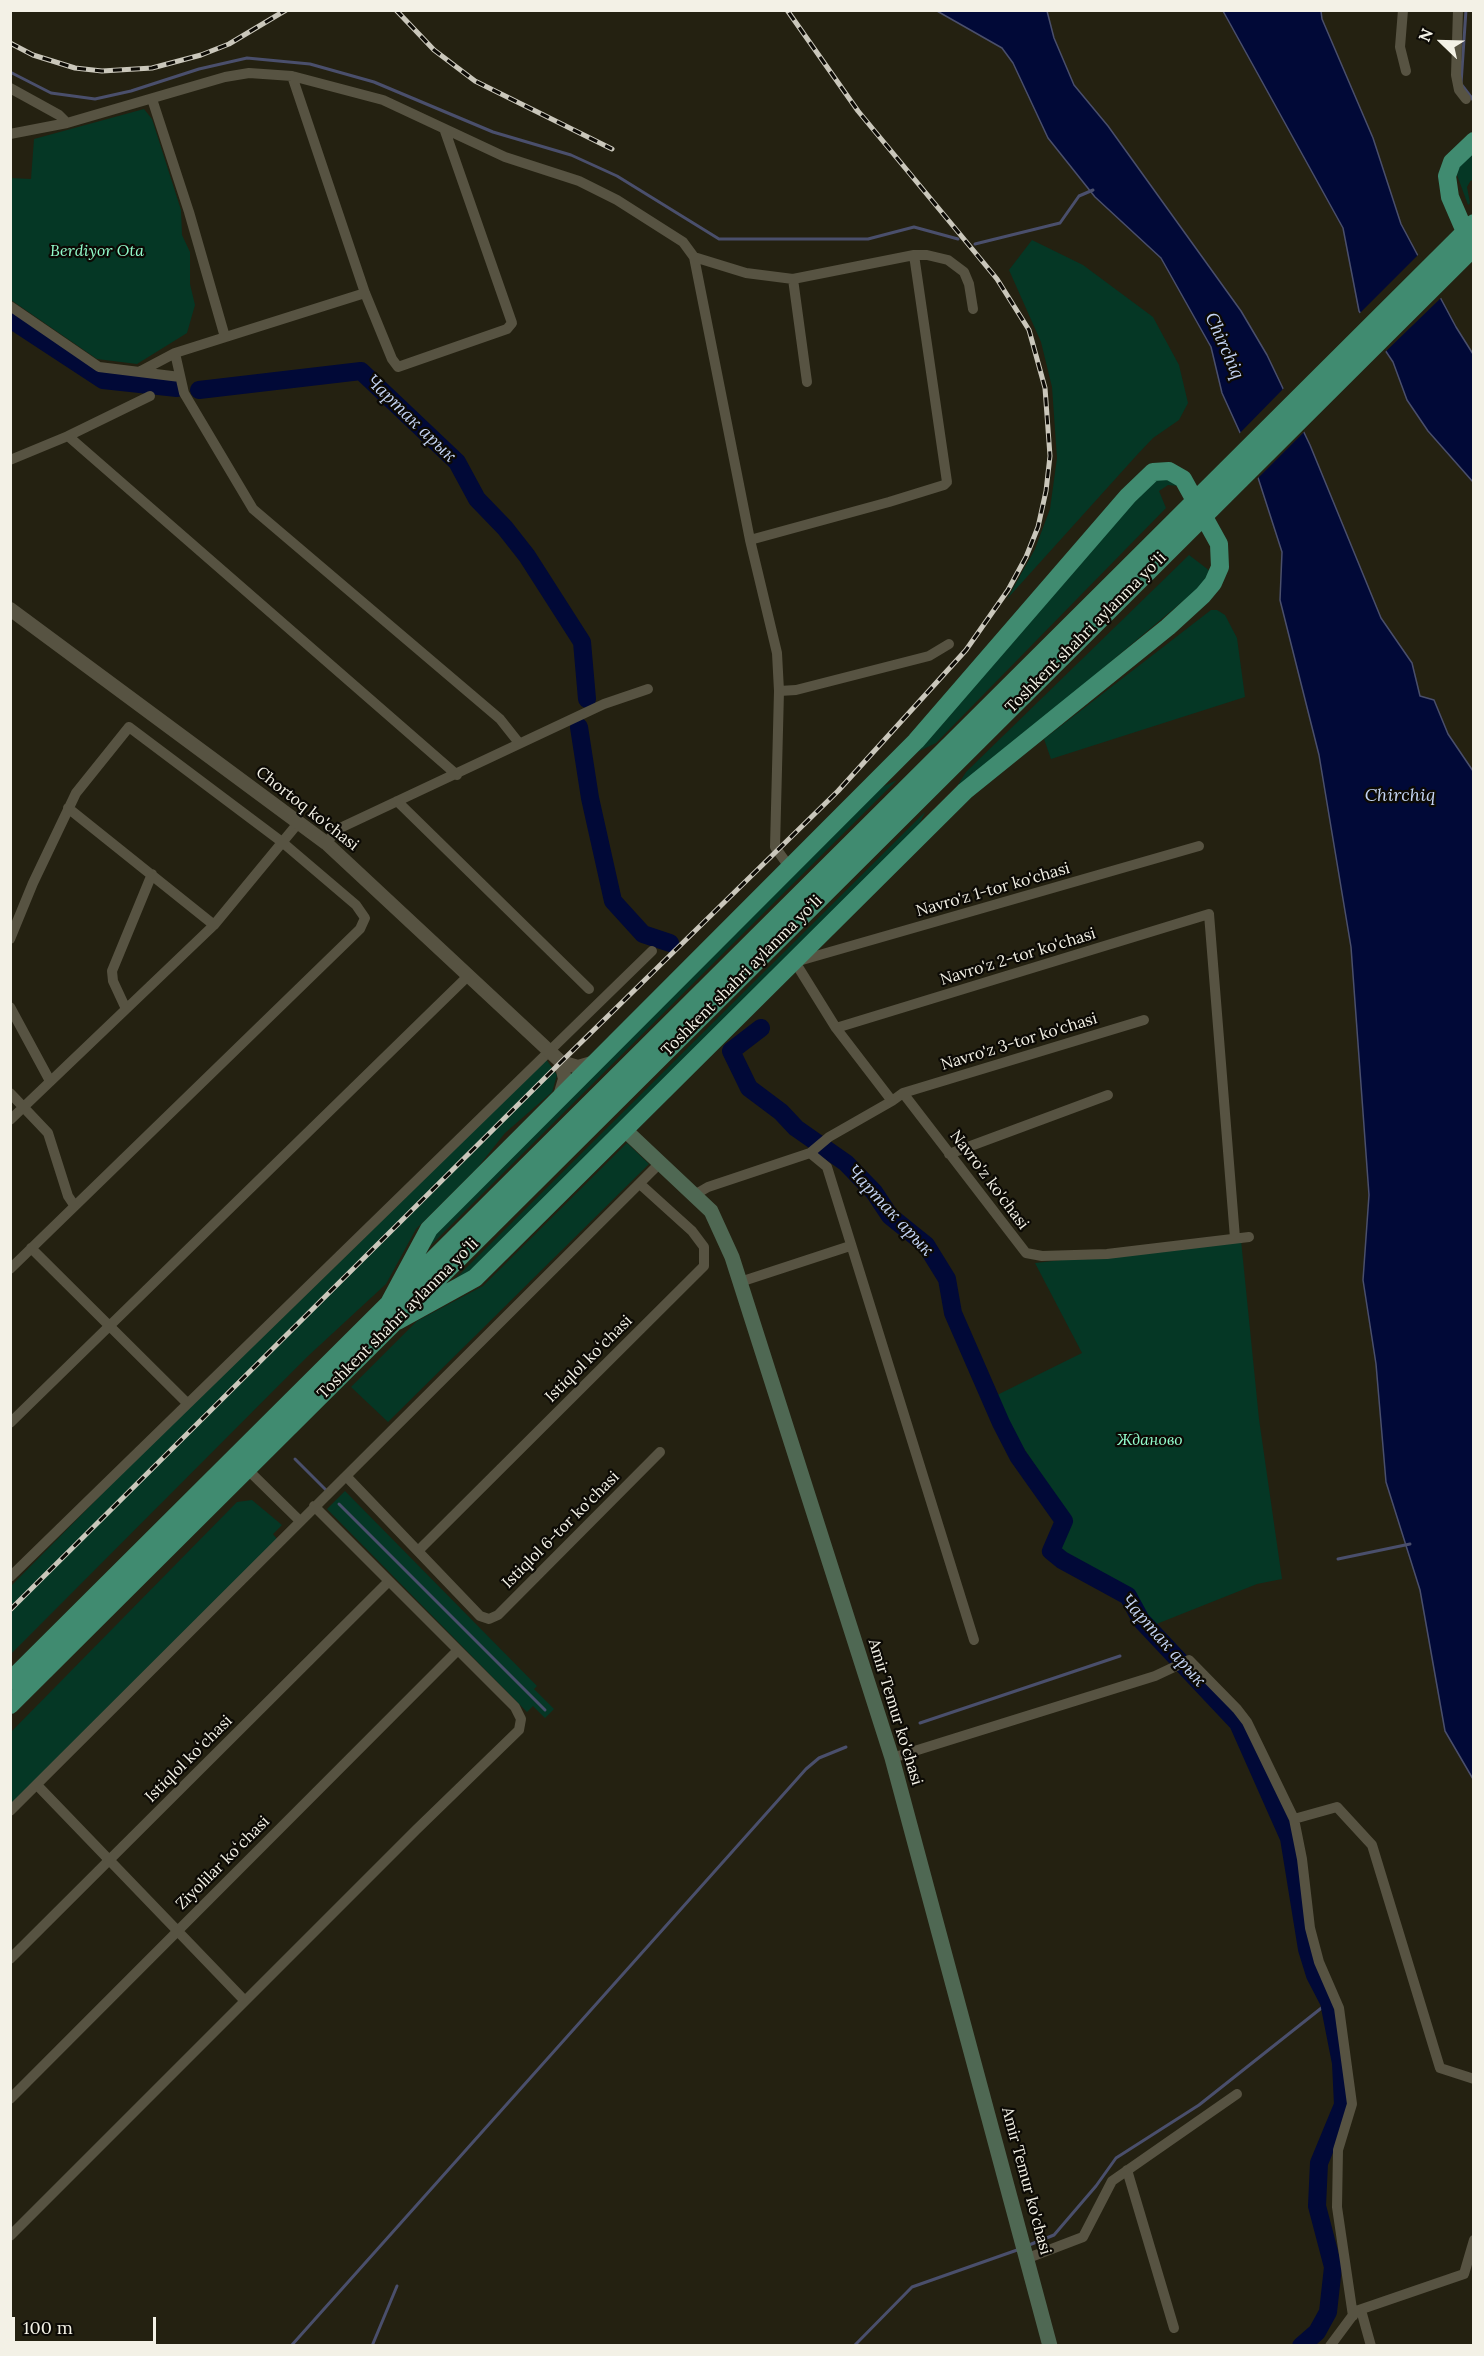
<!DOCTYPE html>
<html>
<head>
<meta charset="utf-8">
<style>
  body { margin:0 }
  #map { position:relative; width:1484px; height:2356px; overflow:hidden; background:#242111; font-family:Lora,serif }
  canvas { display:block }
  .frame { position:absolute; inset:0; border:12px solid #f3f1e6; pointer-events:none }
  .north { position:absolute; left:1412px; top:12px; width:60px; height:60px; -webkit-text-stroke:4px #0c0a05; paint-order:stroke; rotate:293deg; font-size:16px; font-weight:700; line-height:24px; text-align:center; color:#f3f1e6 }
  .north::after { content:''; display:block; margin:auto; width:21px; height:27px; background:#f3f1e6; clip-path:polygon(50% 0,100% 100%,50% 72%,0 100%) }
  .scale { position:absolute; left:12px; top:2317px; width:144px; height:27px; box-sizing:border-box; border:3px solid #f3f1e6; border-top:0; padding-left:8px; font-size:18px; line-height:21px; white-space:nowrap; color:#f3f1e6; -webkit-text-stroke:4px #0c0a05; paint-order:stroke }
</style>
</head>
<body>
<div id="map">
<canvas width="1484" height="2356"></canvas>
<div class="frame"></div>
<div class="north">N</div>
<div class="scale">100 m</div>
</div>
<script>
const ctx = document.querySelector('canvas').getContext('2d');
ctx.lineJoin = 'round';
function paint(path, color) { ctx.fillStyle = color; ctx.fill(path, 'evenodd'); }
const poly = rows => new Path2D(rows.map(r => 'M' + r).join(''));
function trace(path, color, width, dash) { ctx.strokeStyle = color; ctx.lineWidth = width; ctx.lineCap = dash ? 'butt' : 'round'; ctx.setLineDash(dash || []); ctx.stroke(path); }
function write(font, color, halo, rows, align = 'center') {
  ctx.font = font + ' Lora,serif'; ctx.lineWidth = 4.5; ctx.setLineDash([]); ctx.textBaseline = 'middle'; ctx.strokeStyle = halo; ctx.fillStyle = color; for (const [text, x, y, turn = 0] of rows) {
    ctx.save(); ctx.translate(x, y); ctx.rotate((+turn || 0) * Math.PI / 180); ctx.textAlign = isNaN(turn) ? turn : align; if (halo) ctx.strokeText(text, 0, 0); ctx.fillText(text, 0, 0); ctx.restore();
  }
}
paint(poly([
  [144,109,152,119,181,210,182,235,190,252,190,284,195,305,187,333,137,364,97,359,11,300,10,178,31,179,34,139],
  [1473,151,1473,182,1471,180,1467,187,1470,203,1468,205,1457,175,1459,164],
  [1032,240,1083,265,1153,317,1179,365,1188,403,1179,420,1153,438,1136,456,1007,599,1035,549,1050,509,1057,458,1052,387,1041,342,1009,270],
  [1163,478,1179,486,1168,485,1159,491,1166,508,936,743,911,755,1152,481],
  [1189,555,1210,571,1210,575,1195,591,951,796,966,772],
  [1211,610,1217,610,1225,615,1237,638,1245,697,1051,759,1044,739],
  [897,780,423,1253,433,1231,880,788],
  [925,812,914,835,470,1274,454,1280],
  [546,1059,557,1075,552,1092,505,1133,478,1167,416,1229,386,1284,307,1357,11,1654,11,1586,190,1405],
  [627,1143,649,1164,388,1422,351,1387,417,1321,483,1286],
  [1241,1240,1259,1419,1282,1579,1257,1584,1154,1625,1140,1610,1131,1588,1061,1554,1058,1547,1070,1519,991,1398,1082,1353,1035,1263],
  [345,1491,537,1686,534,1689,554,1709,545,1718,533,1706,527,1712,327,1509],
  [252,1500,282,1525,273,1534,277,1539,11,1805,11,1732,237,1502]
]), '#053725');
const water = poly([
  [937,11,1047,11,1054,38,1074,85,1108,126,1241,311,1267,355,1310,445,1381,618,1412,663,1420,696,1434,700,1448,734,1473,771,1473,1779,1445,1731,1420,1590,1386,1482,1376,1364,1363,1280,1369,1195,1351,947,1319,755,1280,600,1282,552,1252,459,1222,393,1211,347,1161,258,1095,197,1048,138,1013,63,1002,48,937,11],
  [1223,11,1321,11,1322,19,1373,138,1401,224,1456,327,1473,354,1473,482,1428,431,1407,400,1393,362,1359,311,1343,228,1223,11]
]);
paint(water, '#010937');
trace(water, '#4a4f6c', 1.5);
paint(poly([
  [1420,253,1443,296,1383,354,1358,315],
  [1285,387,1306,430,1256,480,1238,435]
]), '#242111');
trace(poly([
  [1466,10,1461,84,1474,101],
  [10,72,51,93,95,99,131,91,199,69,247,58,310,64,374,82,493,132,571,155,617,176,719,239,868,239,914,227,958,239],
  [975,244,1060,223,1079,196,1093,190],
  [295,1459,326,1490],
  [339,1504,545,1710],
  [1338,1559,1410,1544],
  [920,1723,1120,1656],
  [1029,2245,1054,2235,1096,2186,1116,2158,1199,2105,1329,2002],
  [291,2346,806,1769,819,1758,846,1747],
  [372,2346,397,2286],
  [854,2346,912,2287,1020,2249]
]), '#4a4f6c', 3);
trace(poly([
  [10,319,103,380,177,388],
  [199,390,361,371,457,462,477,499,505,528,527,556,582,642,587,699],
  [579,727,590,798,613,901,643,934,670,943],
  [761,1028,731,1051,749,1088,781,1112,796,1128,846,1163,874,1192,890,1216,926,1245,947,1279,953,1313,1001,1423,1018,1456,1064,1521,1051,1551,1062,1560,1128,1596,1141,1620,1238,1723,1289,1838,1307,1949,1315,1975,1329,2002,1341,2063,1343,2105,1319,2163,1317,2206,1333,2267,1328,2312,1317,2332,1301,2346]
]), '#010937', 18);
trace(poly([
  [1403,10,1400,47,1406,71],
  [1458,10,1456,75,1459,90,1466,99],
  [292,76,365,293,392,359,398,367,507,329,512,323,445,131],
  [10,88,59,115,67,123],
  [152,99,189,212,225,337],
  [10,134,67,123,225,77,249,73,292,76,383,100,505,157,579,181,617,200,683,242,694,257,750,540,777,653,779,691,775,847,790,868],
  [694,257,746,273,793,279,914,255,927,255,948,260,964,272,969,284,973,309],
  [793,279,807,382],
  [365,293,175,353,184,393,253,509,500,719,519,743],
  [10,306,99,367,180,377],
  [141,371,175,353],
  [68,436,457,775],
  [10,460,68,436,150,396],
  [750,540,889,502,944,485,947,482,914,255],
  [779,691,796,690,929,656,949,644],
  [397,801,589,989],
  [68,808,214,925],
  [326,843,338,829,604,704,648,689],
  [1199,846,795,962,836,1028,892,1101,903,1093,1026,1253,1042,1256,1107,1254,1249,1237],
  [10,939,33,883,76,793,129,727,282,842,356,905,365,918,360,929,10,1269],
  [10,1007,50,1081],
  [126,1009,113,981,112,971,152,874],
  [836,1028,1209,914,1235,1238],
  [10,1093,48,1133,68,1196,74,1205],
  [903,1093,1144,1020],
  [10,1120,214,925,299,822],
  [810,1153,827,1167,974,1640],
  [949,1154,1108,1095],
  [696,1194,708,1187,810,1153,829,1137,892,1101],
  [31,1248,187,1403],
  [740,1282,850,1246],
  [10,1423,469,975],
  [247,1469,300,1521],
  [346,1476,480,1616,489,1619,498,1615,660,1452],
  [418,1551,704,1266,704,1247,692,1231,640,1184],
  [10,1577,652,951],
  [892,1758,1155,1676,1189,1660,1237,1709,1247,1722,1294,1819,1302,1859,1310,1928,1319,1962,1339,2008,1352,2104,1338,2150,1337,2207,1353,2316],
  [37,1785,244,2000],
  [10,1811,661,1162],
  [1294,1819,1337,1807,1372,1845,1440,2068,1474,2079],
  [10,1959,389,1581],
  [10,2099,458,1650],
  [1127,2170,1174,2328],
  [10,2236,416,1830,519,1730,521,1719,515,1707,314,1506],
  [1028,2258,1083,2237,1112,2181,1237,2094],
  [1361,2310,1371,2346],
  [1330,2346,1356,2311,1464,2274,1474,2240]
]), '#575342', 10);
trace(poly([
  [10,609,326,843,561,1062],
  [560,1096,565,1079,561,1062,578,1067,595,1062]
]), '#575342', 14);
trace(poly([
  [625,1130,711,1211,732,1257,892,1758,1050,2346]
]), '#4f6853', 15);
trace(poly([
  [1469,241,1450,197,1447,176,1452,162,1474,141],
  [387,1307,429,1229,916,741,1128,496,1153,472,1169,471,1183,479,1219,544,1220,567,1213,583,1203,595,1168,627,965,791,475,1278,397,1321],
  [10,1681,1474,223],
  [10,1705,1474,247]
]), '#408b70', 18);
const rail = poly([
  [396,10,434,50,475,81,612,149],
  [10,43,33,55,75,68,102,71,152,68,201,55,229,44,286,10],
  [10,1610,561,1062,838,791,966,650,1008,590,1026,557,1038,527,1046,491,1050,456,1045,388,1029,330,997,279,858,111,787,10]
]);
trace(rail, '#cac7bb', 5);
trace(rail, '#0c0a05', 3, [9]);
write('italic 16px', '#93fdcd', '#0c0a05', [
  ["Berdiyor Ota",97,251],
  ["Жданово",1150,1440]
]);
write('16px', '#f3f1e6', '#0c0a05', [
  ["Toshkent shahri aylanma yoʻli",1086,633,-45],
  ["Chortoq ko'chasi",307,809,38],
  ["Navro'z 1-tor ko'chasi",993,890,-16],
  ["Navro'z 2-tor ko'chasi",1018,957,-17],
  ["Toshkent shahri aylanma yoʻli",742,976,-45],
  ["Navro'z 3-tor ko'chasi",1019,1042,-17],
  ["Navro'z ko'chasi",989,1180,53],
  ["Toshkent shahri aylanma yoʻli",398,1319,-45],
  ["Istiqlol koʻchasi",589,1359,-45],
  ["Istiqlol 6-tor ko'chasi",561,1530,-45],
  ["Amir Temur ko'chasi",895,1712,73],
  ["Istiqlol koʻchasi",189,1759,-45],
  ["Ziyolilar koʻchasi",223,1863,-45],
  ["Amir Temur ko'chasi",1026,2181,75]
]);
write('italic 18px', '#c4d4f4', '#0c0a05', [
  ["Chirchiq",1224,346,66],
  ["Чартак арык",411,419,44],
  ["Chirchiq",1400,796],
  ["Чартак арык",890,1211,47],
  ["Чартак арык",1163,1641,48]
]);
</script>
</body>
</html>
